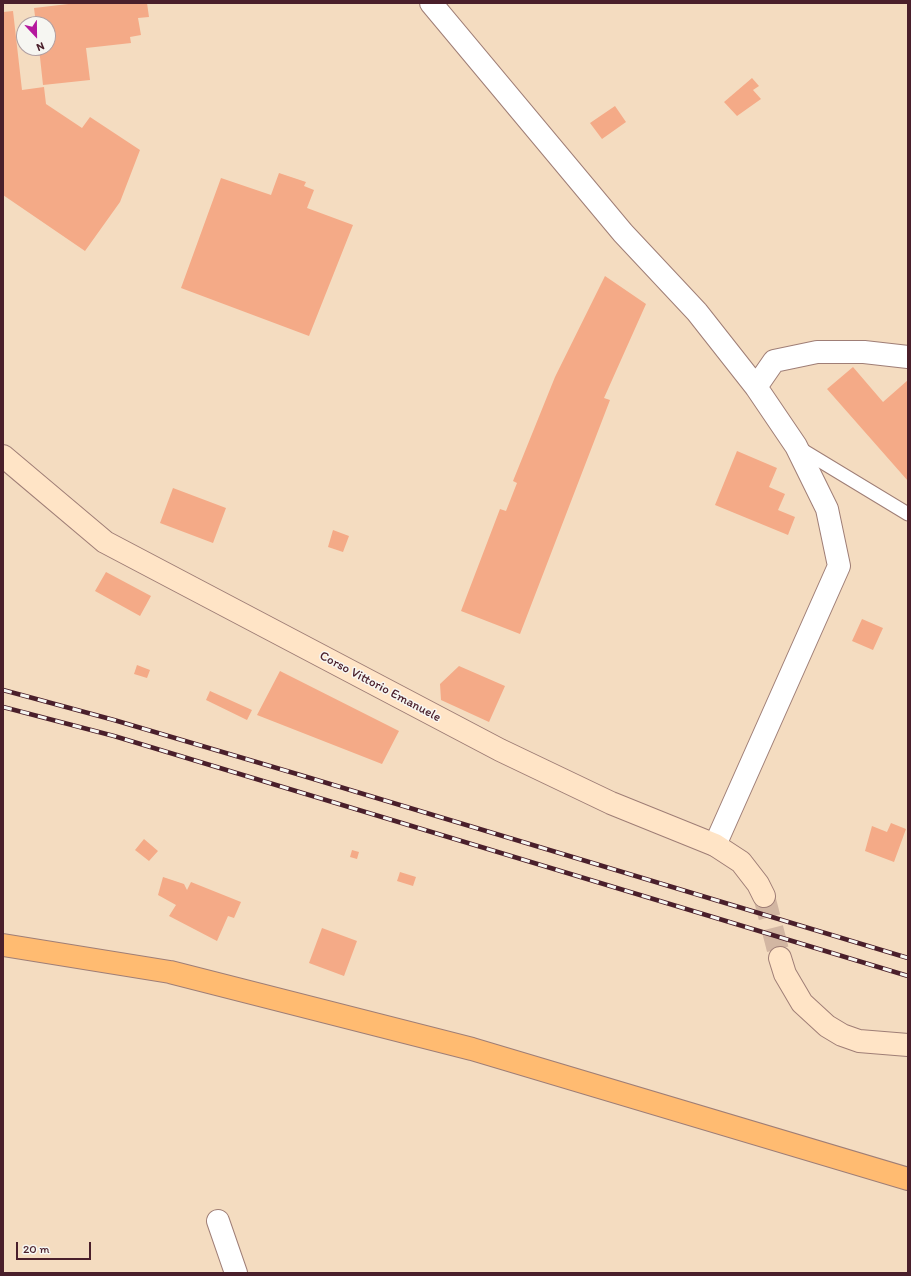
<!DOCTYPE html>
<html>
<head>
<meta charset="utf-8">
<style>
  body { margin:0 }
  #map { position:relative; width:911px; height:1276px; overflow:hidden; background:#f4dcc0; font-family:Itim,sans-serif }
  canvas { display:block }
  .frame { position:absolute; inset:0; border:4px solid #4a1f2b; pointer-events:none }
  .north { position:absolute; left:16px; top:16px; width:40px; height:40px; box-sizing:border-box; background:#f6f6f2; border:1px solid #b1a0a2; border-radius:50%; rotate:158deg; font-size:11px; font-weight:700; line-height:16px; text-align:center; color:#4a1f2b }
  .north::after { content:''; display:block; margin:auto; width:14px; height:18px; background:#b5179e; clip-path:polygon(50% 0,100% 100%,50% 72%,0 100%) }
  .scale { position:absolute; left:16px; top:1242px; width:75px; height:18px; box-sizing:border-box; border:2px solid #4a1f2b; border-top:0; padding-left:5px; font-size:12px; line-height:14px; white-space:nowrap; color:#4a1f2b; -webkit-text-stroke:3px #f6f6f2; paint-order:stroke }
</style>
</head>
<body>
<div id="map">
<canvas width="911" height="1276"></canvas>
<div class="frame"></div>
<div class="north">N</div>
<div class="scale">20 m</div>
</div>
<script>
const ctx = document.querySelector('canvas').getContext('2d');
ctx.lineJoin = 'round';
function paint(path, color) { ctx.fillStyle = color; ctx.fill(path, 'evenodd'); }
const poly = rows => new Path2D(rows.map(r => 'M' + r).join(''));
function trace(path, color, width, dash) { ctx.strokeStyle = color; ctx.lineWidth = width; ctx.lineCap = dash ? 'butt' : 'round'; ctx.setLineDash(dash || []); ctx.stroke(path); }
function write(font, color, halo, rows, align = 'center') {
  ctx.font = font + ' Itim,sans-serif'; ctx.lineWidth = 3; ctx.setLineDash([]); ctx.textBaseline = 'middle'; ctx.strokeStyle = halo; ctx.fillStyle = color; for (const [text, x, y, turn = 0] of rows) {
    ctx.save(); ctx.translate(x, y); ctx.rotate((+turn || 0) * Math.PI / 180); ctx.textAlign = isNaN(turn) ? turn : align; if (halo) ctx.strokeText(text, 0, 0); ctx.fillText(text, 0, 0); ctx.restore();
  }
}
paint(poly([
  [77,3,147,3,149,17,138,18,141,35,130,37,131,43,86,48,90,80,43,85,39,48,48,48,48,24,36,24,34,8],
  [13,11,22,90,44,87,46,104,82,128,90,117,140,150,120,202,85,251,3,195,3,12],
  [752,78,759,86,753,90,761,99,737,116,724,102],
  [615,106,626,122,602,139,590,123],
  [279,173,306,182,304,186,314,190,307,208,353,225,309,336,181,288,221,178,271,195],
  [605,276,646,304,604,398,610,400,520,634,461,611,500,509,506,511,517,483,513,481,555,377],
  [853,367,883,402,908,380,908,481,827,389],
  [737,451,777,468,769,487,785,494,778,510,795,517,788,535,715,505],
  [173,488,226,508,213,543,160,523],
  [333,530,349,536,343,552,328,547],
  [106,572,151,596,140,616,95,591],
  [862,619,883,628,873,650,852,641],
  [137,665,150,670,147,678,134,674],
  [459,666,505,686,489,722,441,700,440,684],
  [280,671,399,731,382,764,257,715],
  [210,691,252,710,247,720,206,700],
  [891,823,906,829,894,862,865,851,872,826,887,832],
  [144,839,158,851,149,861,135,850],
  [352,850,359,852,357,859,350,857],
  [400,872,416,877,413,886,397,881],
  [163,877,184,884,187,890,191,882,241,902,234,918,228,916,217,941,169,916,176,905,158,895],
  [322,928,357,941,344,976,309,963]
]), '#f4aa87');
trace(poly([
  [764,896,780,958]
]), '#d2b6a2', 22, [22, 11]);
const lane = poly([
  [799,448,908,514]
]);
const street = poly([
  [431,3,623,233,697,312,756,387,796,446,827,509,839,566,715,845],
  [756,387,774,361,817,352,864,352,908,357],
  [218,1221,236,1273]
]);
const secondary = poly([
  [3,456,105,542,500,750,611,803,715,845,741,862,758,884,764,896],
  [780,958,785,974,802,1003,827,1026,842,1035,859,1041,908,1045]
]);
const primary = poly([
  [3,945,170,972,472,1049,908,1179]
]);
trace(lane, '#9f7e76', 15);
trace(street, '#9f7e76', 24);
trace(secondary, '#9f7e76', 24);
trace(primary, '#9f7e76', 24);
trace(lane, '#fff', 13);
trace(street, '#fff', 22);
trace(secondary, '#ffe4c6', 22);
trace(primary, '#ffbb71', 22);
const rail = poly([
  [3,690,114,720,297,774,908,958],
  [3,707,114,736,908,976]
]);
trace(rail, '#4a1f2b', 4.5);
trace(rail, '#f6f6f2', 3, [9]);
write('13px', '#4a1f2b', '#f6f6f2', [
  ["Corso Vittorio Emanuele",380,687,28]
]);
</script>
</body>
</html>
